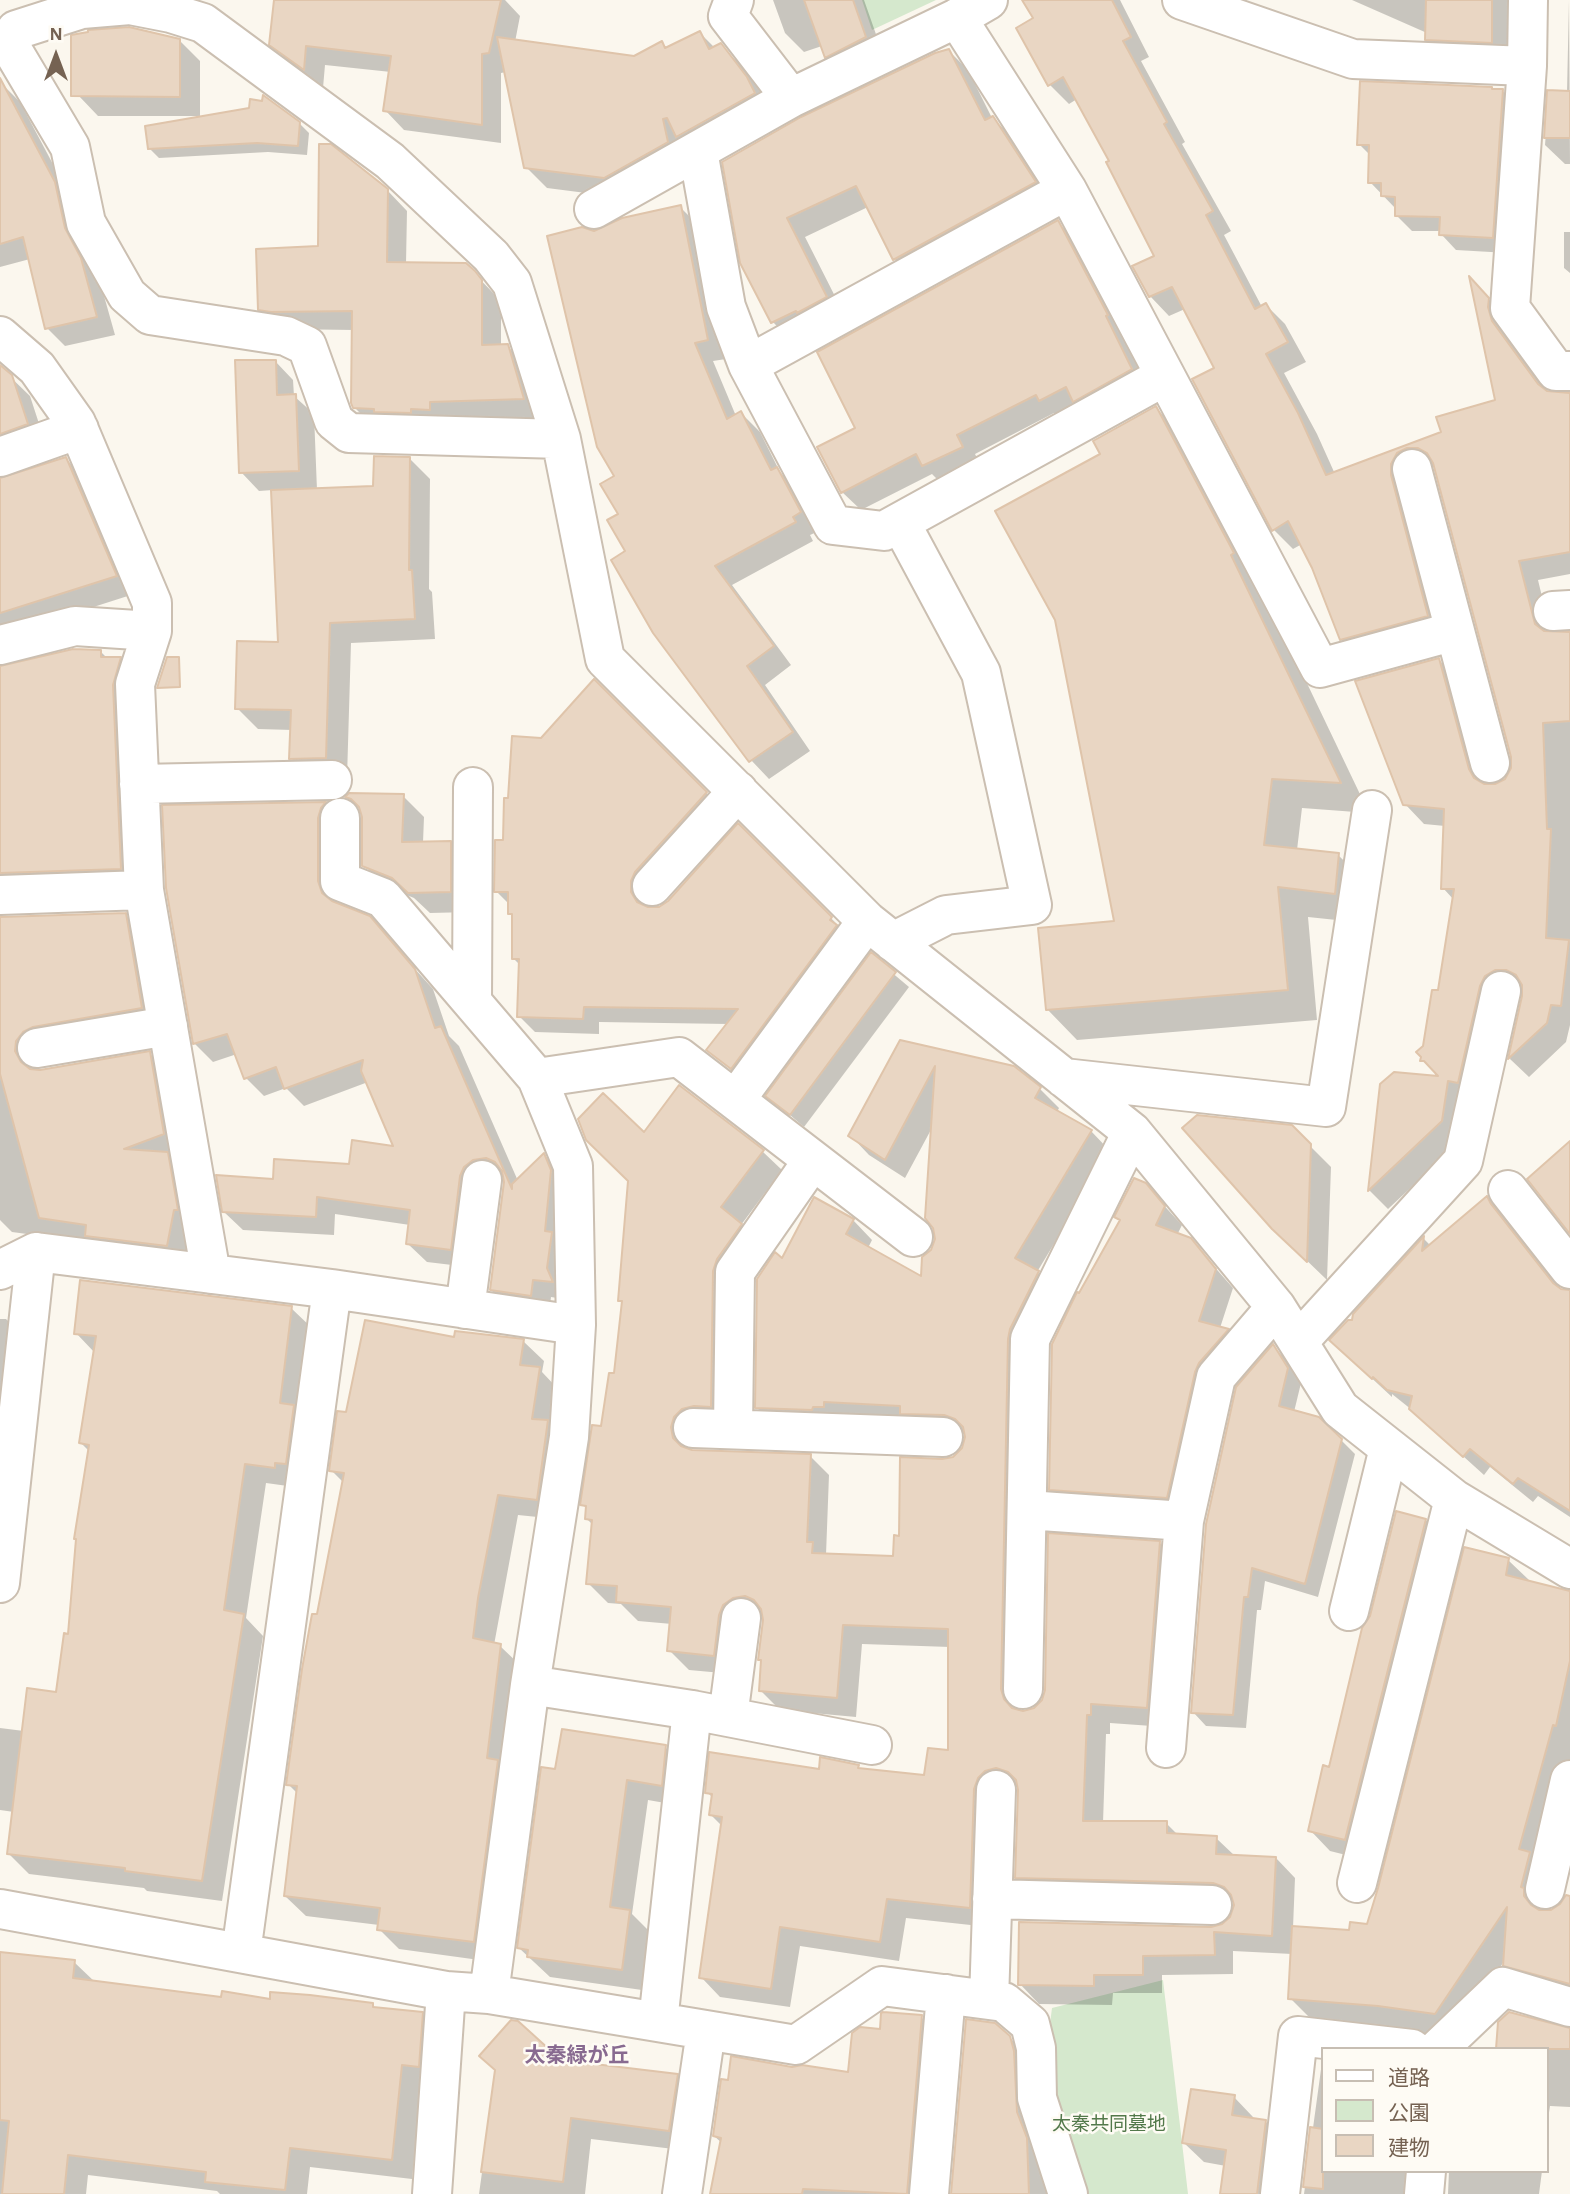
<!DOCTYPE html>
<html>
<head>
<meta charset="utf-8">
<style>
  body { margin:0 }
  #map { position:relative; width:1570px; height:2194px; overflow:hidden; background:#fbf7ee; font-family:"Alegreya Sans","Noto Sans JP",sans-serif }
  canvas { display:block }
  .legend { position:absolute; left:1321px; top:2047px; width:228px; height:126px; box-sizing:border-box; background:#fefbf4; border:2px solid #c7beb3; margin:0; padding:9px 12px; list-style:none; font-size:21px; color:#756252 }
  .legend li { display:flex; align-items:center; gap:14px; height:35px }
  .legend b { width:35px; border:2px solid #c7beb3 }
  .north { position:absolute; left:21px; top:21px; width:70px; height:70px; -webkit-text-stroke:5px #fefbf4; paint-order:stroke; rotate:0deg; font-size:19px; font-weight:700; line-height:28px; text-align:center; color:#756252 }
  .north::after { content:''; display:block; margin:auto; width:24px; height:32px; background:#756252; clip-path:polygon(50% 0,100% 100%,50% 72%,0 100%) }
</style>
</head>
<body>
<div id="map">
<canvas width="1570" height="2194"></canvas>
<ul class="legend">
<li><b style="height:9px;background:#fff"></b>道路</li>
<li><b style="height:19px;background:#d5e8cd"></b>公園</li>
<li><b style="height:19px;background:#e9d6c3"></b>建物</li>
</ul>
<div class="north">N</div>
</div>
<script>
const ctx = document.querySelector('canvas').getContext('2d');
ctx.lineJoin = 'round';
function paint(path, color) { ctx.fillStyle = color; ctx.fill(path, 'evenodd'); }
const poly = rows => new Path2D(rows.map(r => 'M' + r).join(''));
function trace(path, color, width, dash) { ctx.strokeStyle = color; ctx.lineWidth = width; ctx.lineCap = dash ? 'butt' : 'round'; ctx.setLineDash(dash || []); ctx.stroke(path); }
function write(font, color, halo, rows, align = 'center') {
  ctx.font = font + ' "Alegreya Sans","Noto Sans JP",sans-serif'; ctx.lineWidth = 5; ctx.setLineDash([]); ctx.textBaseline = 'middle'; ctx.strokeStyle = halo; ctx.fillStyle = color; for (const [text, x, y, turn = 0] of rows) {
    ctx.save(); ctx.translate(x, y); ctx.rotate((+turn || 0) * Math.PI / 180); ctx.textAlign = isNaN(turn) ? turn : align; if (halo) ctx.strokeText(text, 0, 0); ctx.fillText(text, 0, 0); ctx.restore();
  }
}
paint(poly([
  [862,0,936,0,872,30],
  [1163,1980,1188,2194,1049,2194,1036,2132,1052,2008]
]), '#d5e8cd');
paint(poly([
  [360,0,505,0,520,16,515,42,634,58,662,43,667,49,700,33,715,48,721,46,742,66,768,100,625,198,547,188,526,167,506,72,501,73,501,143,404,130,385,110,391,72,325,65,323,88,291,64,271,44],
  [773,0,864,0,884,57,845,76,826,57,822,46,804,52,785,33],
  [1024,0,1120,0,1149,57,1141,61,1185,142,1182,144,1231,231,1224,235,1262,307,1266,305,1285,324,1306,362,1284,373,1317,434,1335,474,1443,433,1497,401,1472,281,1507,319,1511,342,1548,393,1570,394,1570,574,1538,580,1551,634,1570,632,1570,1025,1566,1042,1529,1077,1510,1059,1524,996,1524,989,1515,989,1461,1141,1388,1209,1369,1190,1382,1085,1440,1078,1422,1060,1440,992,1454,900,1443,888,1445,826,1424,824,1405,804,1439,660,1458,679,1487,786,1497,786,1506,780,1513,770,1513,758,1436,467,1426,467,1447,635,1361,658,1341,639,1314,568,1302,544,1293,549,1274,530,1216,368,1185,309,1169,316,1150,296,1157,257,1111,161,1077,99,1069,104,1049,84,1035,19],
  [1352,0,1530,0,1522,21,1508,21,1508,59,1444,56,1427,39,1427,33],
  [1569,0,1570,164,1565,164,1545,145,1549,92,1567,92],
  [179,40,200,61,200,118,299,123,309,133,307,155,268,152,159,158,149,148,197,116,98,116,78,95],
  [949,51,968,70,992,118,1012,136,1053,201,913,278,895,259,868,207,805,237,845,316,791,341,773,322,742,262],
  [2,84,20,102,73,202,99,278,115,335,65,346,47,328,30,259,0,267,0,85],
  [1492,88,1494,91,1503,91,1518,106,1508,253,1456,250,1441,234,1441,231,1412,231,1396,215,1396,209,1370,182,1371,156,1359,144],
  [387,190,407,211,406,264,466,265,501,301,501,346,507,346,527,365,543,418,449,421,374,427,354,407,354,330,280,329,260,309,320,248],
  [680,207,699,226,726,359,713,361,736,416,741,413,760,432,780,472,796,488,819,531,810,535,813,541,732,585,791,665,765,685,810,751,769,779,751,760,628,552,620,514,595,233],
  [1058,222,1076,241,1150,388,1059,418,1054,413,975,454,981,466,942,484,932,474,861,510,842,492,857,429],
  [1564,232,1570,232,1570,273,1564,268],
  [275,361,293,380,294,396,314,414,317,490,375,488,409,458,430,479,429,589,432,592,435,639,351,643,347,778,312,779,291,758,292,730,258,729,237,708,280,644,273,490,259,491,241,472],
  [0,367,30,396,45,442,0,465],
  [1156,408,1186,438,1260,585,1369,813,1302,808,1297,850,1338,855,1369,885,1365,923,1308,917,1317,1020,1077,1040,1047,1009,1117,923,1102,454],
  [66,459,84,477,134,594,0,637,0,480],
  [100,651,108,659,120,659,138,677,139,887,0,884,0,668],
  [594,681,722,809,646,897,646,908,660,908,669,902,738,826,847,934,747,1084,708,1050,728,1024,599,1022,599,1034,535,1032,519,1016,520,965,514,959,514,917,510,913,510,905,496,891,510,800,541,740],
  [403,796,424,817,423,843,450,843,471,863,471,912,430,913,414,898,385,886,364,865,362,812,347,797],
  [325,804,343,821,336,837,337,905,369,918,433,989,449,1036,459,1046,518,1181,544,1155,562,1173,570,1300,551,1297,549,1314,510,1308,491,1290,504,1176,492,1178,469,1267,427,1262,408,1244,410,1225,335,1214,334,1235,243,1230,224,1212,274,1181,351,1166,396,1148,368,1082,304,1106,286,1088,264,1096,246,1078,237,1054,213,1062,195,1044,168,887,164,807],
  [125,914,146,935,162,1028,36,1062,35,1071,149,1053,170,1074,188,1174,188,1266,94,1243,12,1232,0,1220,0,918],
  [871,955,909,987,804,1127,768,1096],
  [900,1042,1040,1089,1059,1108,1057,1112,1091,1131,1110,1151,1037,1272,1058,1292,1027,1359,1021,1712,1035,1709,1160,1543,1179,1563,1166,1727,1110,1723,1110,1734,1106,1734,1103,1823,1166,1823,1179,1836,1216,1838,1235,1856,1276,1858,1295,1878,1293,1928,1350,1932,1368,1925,1508,1560,1529,1580,1528,1582,1570,1592,1570,1792,1541,1907,1543,1912,1553,1911,1570,1898,1570,1998,1525,1985,1503,1963,1445,2049,1348,2037,1330,2019,1310,2018,1290,1998,1292,1954,1233,1951,1233,1974,1162,1975,1162,1993,1113,1993,1112,2005,1039,2004,1020,1984,1223,1926,1232,1918,1236,1905,1234,1902,1036,1897,1017,1877,1019,1788,1017,1787,1005,1790,989,1927,906,1918,899,1961,800,1946,790,2007,720,1997,701,1977,723,1827,711,1815,713,1798,707,1792,858,1766,861,1770,926,1777,950,1752,950,1647,862,1644,856,1717,780,1710,760,1690,763,1662,759,1659,764,1616,753,1617,733,1674,689,1670,669,1650,672,1624,638,1621,621,1604,608,1603,588,1583,593,1525,587,1519,588,1510,582,1504,615,1375,623,1304,620,1300,644,1134,762,1151,782,1170,741,1225,760,1245,736,1279,730,1426,693,1437,691,1452,810,1456,829,1475,826,1555,895,1558,901,1537,942,1461,953,1458,963,1449,966,1434,777,1427,757,1408,782,1260,853,1220,872,1240,868,1248,922,1279,936,1239,933,1126,905,1178,869,1155,850,1135],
  [1291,1127,1331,1167,1327,1280,1273,1228],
  [1145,1185,1182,1225,1177,1235,1190,1239,1233,1288,1220,1328,1228,1330,1245,1348,1184,1515,1069,1507,1051,1489,1121,1221,1116,1217],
  [1487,1198,1506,1217,1510,1225,1562,1291,1570,1292,1570,1517,1538,1496,1533,1502,1490,1467,1484,1475,1412,1410,1392,1394,1392,1397,1351,1359,1355,1315,1424,1239,1431,1246],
  [291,1308,312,1328,295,1487,266,1483,246,1618,263,1636,222,1901,147,1891,144,1888,29,1874,9,1854,14,1812,0,1810,0,1728,24,1731,58,1693,70,1636,90,1452,81,1443,95,1353,76,1333],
  [0,1319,6,1319,27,1340,0,1463],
  [456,1339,523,1341,544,1361,542,1372,559,1390,557,1519,518,1515,494,1645,500,1646,521,1666,494,1962,399,1949,379,1929,379,1925,306,1916,285,1896,298,1794,288,1784,344,1483,331,1470,348,1414],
  [1273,1346,1287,1360,1301,1383,1294,1412,1341,1440,1355,1454,1318,1597,1265,1581,1261,1610,1257,1610,1246,1728,1206,1726,1193,1712],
  [1426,1520,1446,1541,1366,1860,1330,1851,1310,1830,1330,1769],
  [665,1747,686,1768,682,1806,648,1800,632,1914,650,1932,642,1990,550,1977,519,1948,556,1771],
  [0,1954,74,1962,96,1983,223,1998,372,2004,377,2009,422,2014,442,2034,422,2084,412,2179,310,2167,307,2194,220,2194,217,2191,88,2175,86,2194,0,2194],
  [921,2017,943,2038,929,2194,712,2194,722,2143,714,2136,729,2082,792,2068,850,2074,881,2031],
  [1570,2030,1570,2107,1550,2106,1547,2126,1547,2049],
  [1009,2037,1031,2059,1050,2194,953,2194],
  [560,2061,677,2075,698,2096,690,2151,591,2139,585,2194,479,2194,496,2071],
  [1322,2062,1323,2171,1436,2171,1423,2194,1304,2194],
  [1234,2097,1253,2117,1253,2120,1266,2122,1285,2141,1279,2194,1222,2194,1226,2166,1204,2162,1184,2143],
  [1449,2171,1542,2171,1539,2194,1448,2194]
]), '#0003');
const building = poly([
  [274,0,501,0,489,53,482,54,482,125,383,111,391,56,306,46,304,70,269,45,274,0],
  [804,0,853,0,866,37,825,58,804,0],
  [1022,0,1112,0,1131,37,1123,41,1167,122,1164,124,1213,211,1206,215,1255,309,1266,303,1288,342,1266,354,1298,413,1326,475,1441,432,1436,417,1495,400,1469,276,1489,298,1488,307,1492,321,1538,384,1547,391,1570,393,1570,552,1519,561,1535,624,1544,631,1570,632,1570,721,1543,723,1547,829,1551,829,1546,938,1569,940,1561,1006,1551,1005,1547,1023,1508,1059,1522,996,1522,985,1516,975,1506,970,1495,970,1485,976,1480,986,1458,1083,1448,1081,1442,1121,1368,1191,1380,1084,1394,1072,1438,1076,1424,1061,1420,1061,1421,1057,1416,1052,1423,1046,1432,990,1438,990,1454,889,1441,889,1444,809,1403,805,1355,681,1439,658,1469,769,1474,778,1484,784,1495,784,1505,779,1511,768,1511,757,1433,463,1427,453,1418,448,1407,448,1397,453,1391,464,1391,475,1428,616,1340,640,1312,568,1288,521,1272,531,1192,379,1214,368,1172,287,1149,297,1132,266,1154,256,1106,162,1109,161,1063,77,1048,86,1016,28,1033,18,1022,0],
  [1426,0,1492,0,1492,43,1425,40,1426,0],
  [129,27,180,39,180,97,71,96,71,35,88,32,88,30,129,27],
  [700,31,709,49,721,43,747,77,755,93,676,137,667,118,663,119,668,142,604,178,524,168,497,37,634,56,662,41,665,48,700,31],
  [949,49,985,120,993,116,1036,182,893,260,856,186,787,218,827,297,797,313,796,311,771,323,740,263,722,162,801,117,935,53,949,49],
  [0,78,55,182,65,228,81,258,97,317,45,329,23,237,0,244,0,78],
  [1360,81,1492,87,1492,89,1503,89,1493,238,1439,235,1440,217,1395,216,1395,197,1381,196,1381,183,1368,183,1369,145,1357,145,1360,81],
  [1547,90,1570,91,1570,138,1544,138,1547,90],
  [263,95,300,122,298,146,257,143,148,149,145,126,249,108,250,99,262,101,263,95],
  [319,144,331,144,388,189,387,262,466,263,475,271,482,280,482,345,508,344,524,399,430,402,430,410,411,409,411,413,374,412,374,409,353,408,351,403,352,311,271,312,258,310,256,249,318,246,319,144],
  [681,205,708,340,695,343,727,419,741,411,771,470,777,467,801,512,793,517,796,522,715,566,774,646,747,666,793,732,749,762,653,633,611,560,625,551,607,520,618,514,600,484,614,476,597,447,547,236,582,227,594,231,622,218,681,205],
  [1058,220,1108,315,1106,316,1132,369,1073,402,1066,387,1039,401,1036,395,957,435,963,447,922,466,916,454,841,493,817,447,855,428,817,352,1058,220],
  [235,360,276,360,277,395,296,394,299,471,239,473,235,360],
  [0,365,12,375,28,424,0,434,0,365],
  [1156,406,1234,553,1231,555,1341,783,1272,779,1264,845,1339,853,1335,894,1278,887,1288,990,1046,1010,1038,928,1114,921,1055,620,995,511,1100,454,1093,441,1156,406],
  [374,456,410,457,409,570,412,570,415,619,330,623,326,758,289,759,291,710,235,709,237,641,278,642,271,490,373,486,374,456],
  [66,457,117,576,0,613,0,478,66,457],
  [73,649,101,650,101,657,121,657,113,685,121,869,0,873,0,666,73,649],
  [167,657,179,657,180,687,157,688,167,657],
  [594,679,707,792,635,872,631,881,631,892,637,902,648,907,659,907,668,901,738,823,832,917,830,920,837,925,731,1069,706,1050,738,1009,584,1007,583,1019,517,1017,519,959,512,959,512,914,508,914,508,892,494,892,495,840,503,840,504,798,508,798,512,736,541,738,594,679],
  [349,793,404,794,402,842,451,841,451,892,408,893,392,878,362,866,362,817,359,807,351,799,345,797,349,793],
  [326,802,321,808,318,818,318,881,322,893,332,901,370,916,415,969,435,1028,441,1026,512,1189,512,1184,544,1153,551,1170,545,1231,552,1232,547,1268,553,1282,533,1280,531,1296,490,1290,504,1182,502,1171,495,1162,486,1158,473,1160,464,1167,460,1176,451,1250,406,1244,410,1210,317,1197,316,1217,222,1212,216,1175,273,1179,274,1159,349,1164,352,1140,393,1146,361,1071,363,1060,284,1089,276,1067,244,1079,227,1034,193,1044,166,888,162,805,326,802],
  [126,913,142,1008,33,1027,23,1032,16,1041,15,1051,21,1062,30,1069,40,1070,150,1051,164,1134,124,1149,168,1152,178,1210,174,1210,167,1246,85,1236,86,1225,39,1218,0,1074,0,917,126,913],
  [871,952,896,972,790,1115,765,1096,871,952],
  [900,1040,1014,1066,1041,1087,1035,1098,1092,1130,1015,1258,1039,1271,1010,1329,1008,1339,1001,1689,1004,1699,1012,1708,1023,1711,1034,1708,1042,1700,1045,1690,1048,1533,1160,1541,1147,1708,1091,1704,1091,1715,1087,1715,1083,1821,1167,1821,1167,1833,1217,1836,1216,1854,1276,1857,1272,1936,1214,1932,1215,1955,1143,1956,1143,1975,1094,1975,1094,1986,1018,1985,1019,1922,1211,1927,1222,1924,1230,1917,1234,1905,1231,1895,1224,1887,1213,1883,1015,1878,1018,1790,1016,1780,1008,1772,996,1768,985,1771,978,1778,974,1789,970,1908,887,1899,880,1942,780,1927,771,1989,699,1978,722,1817,709,1815,712,1794,705,1793,709,1752,819,1769,820,1757,859,1765,858,1768,924,1775,928,1748,948,1750,948,1629,843,1625,837,1698,759,1691,761,1660,758,1660,763,1620,761,1609,754,1600,745,1596,733,1598,723,1605,719,1615,714,1656,667,1651,671,1607,616,1602,617,1586,586,1584,592,1520,585,1519,586,1506,580,1505,592,1425,601,1426,609,1373,614,1373,622,1301,618,1301,628,1181,586,1140,578,1119,603,1093,644,1132,679,1085,764,1150,721,1207,742,1224,717,1259,713,1271,711,1407,694,1406,682,1409,674,1417,671,1427,673,1438,681,1446,692,1450,811,1454,807,1542,813,1542,812,1553,893,1556,894,1535,899,1536,900,1457,942,1459,953,1457,962,1448,965,1437,963,1427,955,1419,944,1415,900,1414,900,1406,824,1402,824,1407,813,1407,812,1410,755,1408,757,1279,775,1252,782,1258,814,1197,854,1219,846,1234,921,1276,922,1257,931,1250,935,1239,933,1228,925,1218,935,1066,885,1160,848,1136,900,1040],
  [1197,1115,1292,1125,1311,1144,1307,1262,1272,1229,1182,1128,1197,1115],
  [1570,1141,1570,1234,1527,1179,1570,1141],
  [1134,1178,1146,1183,1165,1206,1156,1225,1191,1238,1216,1269,1199,1321,1229,1329,1199,1363,1195,1372,1167,1498,1049,1490,1052,1344,1077,1292,1079,1293,1120,1220,1114,1217,1134,1178],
  [1487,1196,1491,1204,1553,1283,1561,1289,1570,1290,1570,1511,1518,1478,1513,1484,1470,1449,1463,1457,1409,1409,1412,1396,1387,1390,1373,1377,1372,1379,1329,1340,1348,1320,1352,1320,1353,1314,1424,1236,1422,1251,1487,1196],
  [80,1280,292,1306,280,1403,294,1405,286,1464,275,1463,275,1468,245,1464,224,1610,244,1614,202,1881,125,1871,125,1868,7,1854,27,1688,56,1692,64,1633,68,1634,76,1539,74,1539,89,1445,79,1443,96,1336,74,1334,80,1280],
  [365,1320,454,1337,455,1331,524,1339,520,1365,540,1367,532,1419,548,1420,537,1500,498,1495,478,1598,473,1638,501,1644,487,1758,498,1760,474,1942,377,1930,380,1908,284,1896,297,1786,286,1785,302,1669,312,1614,317,1614,344,1473,329,1471,337,1411,346,1412,365,1320],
  [1273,1344,1288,1368,1279,1406,1319,1417,1342,1439,1305,1584,1252,1568,1248,1597,1244,1597,1233,1715,1191,1713,1206,1524,1236,1387,1273,1344],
  [1396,1511,1426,1519,1345,1840,1308,1831,1323,1765,1329,1767,1362,1628,1370,1616,1396,1511],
  [1464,1547,1509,1558,1506,1575,1570,1591,1570,1661,1556,1726,1553,1725,1519,1849,1530,1852,1521,1887,1524,1888,1524,1896,1531,1905,1539,1910,1551,1910,1560,1904,1566,1895,1570,1896,1570,1984,1503,1966,1507,1907,1435,2014,1378,2006,1288,1999,1292,1926,1349,1930,1350,1922,1367,1924,1378,1888,1464,1547],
  [562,1729,666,1745,662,1786,627,1780,610,1907,630,1910,622,1970,527,1957,528,1950,517,1948,541,1767,555,1769,562,1729],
  [0,1952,75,1960,73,1978,221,1997,222,1991,270,1999,270,1992,310,1995,373,2003,373,2007,423,2012,419,2067,402,2065,392,2160,290,2148,285,2190,205,2182,206,2172,68,2155,64,2194,2,2194,9,2121,0,2120,0,1952],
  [883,2012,922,2015,907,2194,803,2189,802,2194,710,2194,721,2138,713,2136,721,2079,728,2080,731,2056,792,2067,802,2065,848,2072,852,2033,860,2027,880,2029,881,2013,883,2012],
  [1509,2012,1570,2028,1570,2049,1496,2049,1498,2022,1509,2012],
  [966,2019,995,2023,1010,2036,1014,2051,1017,2112,1027,2138,1029,2194,951,2194,966,2019],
  [511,2020,518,2021,561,2060,678,2074,669,2131,571,2118,563,2182,481,2172,495,2070,479,2056,511,2020],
  [1191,2089,1235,2095,1232,2115,1266,2120,1257,2194,1220,2194,1226,2150,1182,2143,1191,2089],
  [1310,2127,1323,2129,1323,2189,1303,2187,1310,2127]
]);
paint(building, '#e9d6c3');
trace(building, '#dfc4aa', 2);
const minor = poly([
  [734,0,728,16,791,98],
  [1182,0,1353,59,1527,66],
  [1528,0,1527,66,1510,308,1556,371,1570,371],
  [957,18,1067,190,1320,668,1455,631],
  [16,30,82,9,130,5,171,13,203,23,390,161,491,256,512,283,561,439,605,659,867,921,1132,1132,1276,1307,1340,1409,1454,1499,1570,1569],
  [10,46,70,147,86,223,127,295,150,315,286,336,307,346,334,421,349,433,561,439],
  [698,151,726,307,748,365,833,525,884,531,1165,376],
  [594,209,791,98,957,18,988,0],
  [0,336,37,368,76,423,152,603,152,631,135,684,144,890,211,1274],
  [748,365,1067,190],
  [0,457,79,429],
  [1412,469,1490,763],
  [1553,611,1570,610],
  [0,645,75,626,152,631],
  [139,784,332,780],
  [340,818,340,881,383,898,537,1078,573,1166,576,1325],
  [652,886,738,791],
  [0,895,144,890],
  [893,942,946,915,1032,905,981,673,900,522],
  [472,1001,473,787],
  [37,1048,168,1026],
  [537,1078,679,1057,913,1237],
  [1064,1078,1326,1107,1372,810],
  [736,1099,867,921],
  [1508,1190,1570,1269],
  [0,1270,36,1252,332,1289,576,1325,569,1437,530,1685,489,1994],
  [465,1309,482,1180],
  [1298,1342,1463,1161,1501,991],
  [693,1428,943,1437],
  [733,1429,735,1272,813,1160],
  [1027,1510,1184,1521],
  [0,1583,36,1252],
  [1349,1611,1389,1448],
  [530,1685,692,1710,872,1745],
  [1023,1689,1030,1339,1132,1132],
  [728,1717,741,1618],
  [1166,1748,1184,1521,1216,1377,1276,1307],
  [1357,1883,1454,1499],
  [1545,1889,1570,1780],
  [992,1899,1212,1905],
  [0,1909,446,1991,489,1994,796,2045,882,1986,1004,2002,1030,2024,1036,2048,1037,2098,1068,2194],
  [241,1953,332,1289],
  [989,2000,996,1790],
  [658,2022,692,1710],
  [1438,2049,1503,1987,1570,2007],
  [432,2194,446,1991],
  [682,2194,706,2031],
  [929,2194,946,1994],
  [1280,2194,1298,2036,1412,2049],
  [1424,2194,1426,2171]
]);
trace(minor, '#cbbfb1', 42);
trace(minor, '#fff', 38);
write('19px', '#53794b', '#fefbf4', [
  ["太秦共同墓地",1109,2124]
]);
write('bold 21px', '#886a90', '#fefbf4', [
  ["太秦緑が丘",577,2056]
]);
</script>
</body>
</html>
